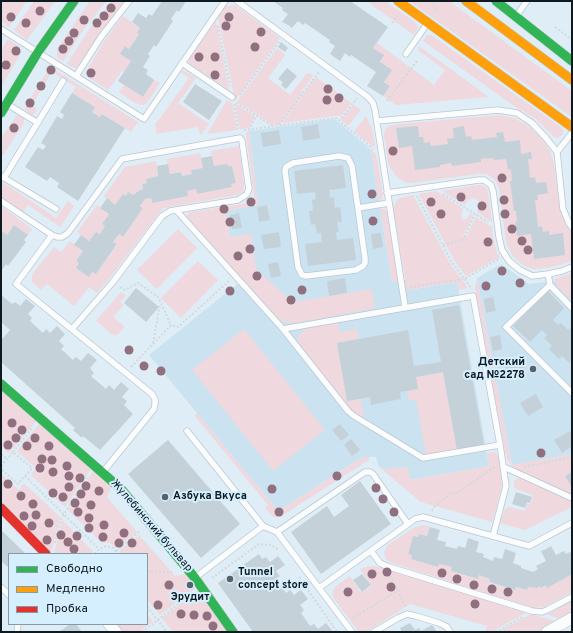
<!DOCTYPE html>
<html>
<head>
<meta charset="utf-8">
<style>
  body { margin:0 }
  #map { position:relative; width:573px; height:633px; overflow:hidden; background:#dfedf6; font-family:Overpass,sans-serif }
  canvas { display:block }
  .frame { position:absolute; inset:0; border:2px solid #0e1920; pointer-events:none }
  .legend { position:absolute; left:8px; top:553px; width:140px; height:72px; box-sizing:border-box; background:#d6efff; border:1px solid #8699a6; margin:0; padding:5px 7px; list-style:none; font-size:12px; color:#0e1920 }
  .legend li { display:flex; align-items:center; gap:8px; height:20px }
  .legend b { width:20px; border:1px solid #8699a6 }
</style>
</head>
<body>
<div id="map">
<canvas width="573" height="633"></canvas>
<div class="frame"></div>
<ul class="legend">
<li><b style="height:5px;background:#30b455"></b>Свободно</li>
<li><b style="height:5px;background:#ff9f0a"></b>Медленно</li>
<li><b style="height:5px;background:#e5322d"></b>Пробка</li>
</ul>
</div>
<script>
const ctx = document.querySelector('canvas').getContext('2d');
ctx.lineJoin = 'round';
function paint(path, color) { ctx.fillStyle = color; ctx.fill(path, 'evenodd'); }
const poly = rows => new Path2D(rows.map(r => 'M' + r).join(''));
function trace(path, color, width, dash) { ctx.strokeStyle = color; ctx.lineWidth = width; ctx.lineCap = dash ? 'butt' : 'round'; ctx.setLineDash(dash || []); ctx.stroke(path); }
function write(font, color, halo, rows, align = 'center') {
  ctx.font = font + ' Overpass,sans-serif'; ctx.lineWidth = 4; ctx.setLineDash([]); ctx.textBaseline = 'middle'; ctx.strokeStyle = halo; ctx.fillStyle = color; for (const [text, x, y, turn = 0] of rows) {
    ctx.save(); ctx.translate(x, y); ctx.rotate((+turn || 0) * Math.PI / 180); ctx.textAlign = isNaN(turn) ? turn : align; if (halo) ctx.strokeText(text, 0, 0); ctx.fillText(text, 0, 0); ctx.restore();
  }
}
paint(poly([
  [335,119,371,150,392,282,406,280,408,290,457,282,489,466,410,480,407,467,385,470,379,467,376,457,365,457,355,462,278,511,149,355,256,269,250,235,230,237,226,211,258,205,249,131],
  [501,264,529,284,572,279,572,454,512,465,477,278]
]), '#cbe3f0');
paint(poly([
  [1,1,27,1,9,27,1,21],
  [34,1,55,1,27,40,14,30],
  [90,1,107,1,86,26,63,61,57,57,57,49],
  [113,1,124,1,99,35,79,65,76,68,71,67,67,64,90,28],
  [371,1,385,1,416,23,418,28,417,30,414,35,369,3],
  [409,1,449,1,572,91,572,117],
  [235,5,280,38,235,101,218,17,224,8,227,6],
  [123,16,140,28,137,33,139,34,129,49,125,47,131,61,124,72,122,71,108,90,88,77,86,73,87,70,105,40],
  [216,21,229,90,190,64,189,62,189,59],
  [427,35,431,35,562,128,563,130,562,135,557,138,554,137,535,118,517,108,423,41],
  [8,39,20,47,21,53,1,87,1,50],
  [377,43,434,85,445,70,418,50,419,46,489,97,396,105,383,96,390,86,384,82,380,62,384,55,373,48],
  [277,48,285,55,268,78,290,95,306,74,310,73,313,76,302,91,303,92,280,124,273,125,237,102],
  [52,68,138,122,131,132,103,114,100,117,92,112,94,107,72,93,76,87,52,72,32,105,36,108,36,112,32,115,28,112,25,109,26,105,47,72],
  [183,70,196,78,178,103,209,124,201,135,200,135,198,127,157,134,155,125,189,78,181,72],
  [316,77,351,103,342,115,282,123],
  [154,80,160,83,149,100,144,105,137,104,119,92,124,85,143,97],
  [227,100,232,103,237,130,207,134],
  [235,104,255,116,249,128,240,129],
  [353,105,361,110,348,126,341,120],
  [17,115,24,118,24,123,1,158,1,138],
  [498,115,514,118,530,127,543,140,551,153,554,165,560,209,565,224,572,232,572,259,571,261,560,265,547,268,533,269,523,265,514,257,508,248,505,236,499,189,496,181,487,174,478,174,411,183,406,183,397,177,389,166,384,136,385,130,390,125],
  [366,116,372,129,375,146,373,147,354,131],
  [249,131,258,205,226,211,230,237,251,234,256,269,290,300,300,301,372,289,375,308,302,322,293,323,283,322,274,315,187,219,186,216,190,212,255,202,246,135,247,132],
  [239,146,244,184,243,191,237,195,163,208,109,279,97,293,89,287,74,306,47,284,41,290,32,282,32,276,33,273,54,247,61,252,70,241,83,251,76,261,79,263,89,277,92,272,96,274,117,245,113,242,119,234,123,237,143,208,140,206,145,199,151,198,152,202,187,191,196,189,197,194,232,187,231,184,236,183,232,166,228,166,227,164,214,166,211,151],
  [371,150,376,154,383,194,382,199,379,201],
  [200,153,203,168,191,170,192,174,182,176,181,172,170,174,167,159],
  [156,161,158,176,147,179,147,183,142,184,143,189,140,190,133,195,128,192,126,196,123,194,115,205,104,196,125,167],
  [1,181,56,218,68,201,74,206,60,227,28,205,23,212,1,197],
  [479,185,483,186,487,188,488,192,492,222,477,212,479,206,478,200,474,198,469,199,465,205,442,191],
  [436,191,463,209,461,214,462,219,464,220,467,219,470,213,473,215,463,237,466,237,476,217,492,227,493,238,497,253,500,257,466,276,454,260,419,194],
  [413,195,449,262,468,288,458,290,457,282,407,290,393,208,397,200,400,198],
  [97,205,109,214,102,224,105,226,100,234,96,232,89,241,77,232],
  [1,206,32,229,28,235,14,225,7,235,1,235],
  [380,208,386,210,387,212,398,281,392,282],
  [178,229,197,248,157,289,137,270],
  [198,261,218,280,181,318,161,298],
  [572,273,572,301,558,287,554,279],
  [477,278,512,465,572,454,572,472,565,476,572,488,572,495,517,470,512,466,506,457,475,287],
  [121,292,126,296,120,302,124,305,113,317,125,327,118,334,114,336,96,321],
  [338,323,340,332,357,329,359,339,337,343,347,401,360,399,364,416,356,415,350,410,297,340,300,334,308,328],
  [244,329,325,430,273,471,192,370],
  [443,372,457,450,426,455,416,400,409,401,407,391,418,389,416,377],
  [1,389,37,420,9,453,1,447],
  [197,413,278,511,355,462,365,457,369,457,369,460,283,515,277,517,273,517,265,508,268,505,195,416],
  [40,423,92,468,65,507,31,475,36,468,17,451],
  [494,452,496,453,499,457,502,486,492,522,421,502,379,467,385,469,407,467,411,480,489,466,487,453],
  [94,470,112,486,107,497,137,532,116,548,110,543,102,543,68,510],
  [1,474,19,490,24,483,60,517,51,553,1,503],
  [518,478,524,479,572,501,572,507,525,530,500,523,505,509,509,507,525,511,527,503,531,504,533,495,514,488,514,481],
  [62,520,93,551,91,554,54,554],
  [426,525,430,527,427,536,419,534,418,537,413,536,408,553,412,555,411,559,438,567,439,564,452,567,451,571,477,579,479,575,490,579,489,583,514,590,516,587,527,590,528,587,537,588,540,586,541,588,546,585,547,587,572,574,572,592,544,607,533,608,389,562,386,559,384,552,388,545,415,527],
  [139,535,175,576,186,574,197,587,160,615,147,600,147,554,121,554,119,551],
  [370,566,375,566,527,612,492,632,485,632,487,626,410,604,368,631,359,632,334,599,332,592,336,586,350,576,361,593,372,586,360,569],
  [199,590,228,632,173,632,162,618],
  [572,601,572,614,562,620,547,614],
  [147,614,153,621,139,632,121,632,115,624,147,624],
  [531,614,558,622,539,632,498,632]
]), '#efd8de');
paint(poly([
  [162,1,186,1,179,12,177,10,171,19,173,21,156,47,154,45,148,54,150,56,143,67,148,70,146,74,154,80,143,97,118,81,131,61,120,54,125,46,129,49,139,34,137,33,140,28,132,22,138,13,146,18,149,14,152,16],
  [273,1,350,1,388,27,373,48,384,55,380,62,392,70,384,82,390,86,383,96,367,86,376,72,351,55,350,57,345,53,340,61,330,54,335,46,329,42,330,40,305,23,303,25,298,21,292,28,288,25,282,22,288,14,282,10,283,8],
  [281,42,288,48,285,52,278,47],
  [287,68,297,76,286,89,281,85,283,82,278,79],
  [195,84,222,101,209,120,183,102],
  [72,93,95,107,92,112,100,117,102,114,125,128,78,201,57,187,59,183,50,177,47,181,25,167,38,147,43,150,46,146,41,143,57,116,62,119,64,115,60,112],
  [318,124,320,138,303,141,301,127],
  [418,126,419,137,423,137,424,143,430,142,431,146,448,144,447,139,454,138,453,128,464,126,466,137,471,136,472,140,497,137,496,133,503,132,505,142,520,140,521,154,531,152,532,159,528,159,530,178,535,177,536,183,546,182,548,193,537,195,538,200,535,200,538,227,542,226,543,232,549,231,549,235,563,233,565,255,534,259,531,234,517,236,515,222,517,222,516,211,514,211,510,181,512,181,511,169,508,170,506,159,494,160,493,158,481,159,481,162,452,166,451,163,440,165,440,167,415,170,412,146,399,148,396,128],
  [279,130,281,144,263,147,261,133],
  [212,156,214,166,227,164,228,166,232,166,236,183,231,184,232,187,197,194,196,189,187,191,188,196,152,203,151,198,145,199,140,206,143,208,123,237,119,234,113,242,117,244,96,274,92,272,89,277,76,268,79,263,76,261,83,251,74,245,81,235,89,241,96,232,100,234,105,226,102,224,109,214,100,208,107,198,115,205,123,194,126,196,128,192,133,195,140,190,143,189,142,184,147,183,146,179,158,176,157,166,168,164,170,174,181,172,182,176,192,174,191,170,203,168,201,158],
  [343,165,346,188,329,190,330,198,334,197,335,208,340,207,342,222,337,222,339,232,336,232,337,240,353,238,356,260,308,266,305,244,322,242,321,233,317,234,315,224,311,225,309,211,313,211,312,200,316,199,315,192,297,194,294,171],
  [267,205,270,220,259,222,257,207],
  [239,213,242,228,232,229,230,215],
  [14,225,28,235,24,240,26,242,8,266,6,264,1,271,1,235,3,232,7,235],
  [279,232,281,247,264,249,261,235],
  [381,233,383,247,373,249,371,234],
  [278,262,281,276,271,278,268,264],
  [345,278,347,293,329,296,327,281],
  [136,288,159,307,146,322,124,303],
  [548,291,564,308,553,320,558,325,561,323,568,330,572,326,572,359,569,363,562,356,559,359,549,349,552,346,544,338,547,335,542,330,530,342,513,326],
  [1,295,12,304,15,302,20,306,26,299,35,306,28,314,32,318,30,321,43,333,46,329,50,333,57,326,65,334,59,341,64,346,61,349,73,360,76,357,81,361,88,353,97,360,90,368,94,373,91,376,106,389,109,385,114,390,121,382,129,389,122,397,127,401,124,405,133,414,100,450,83,436,82,438,73,430,75,428,1,362,1,340,10,330,1,322],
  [493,297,496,311,486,313,484,299],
  [459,305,484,445,457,450,443,372,416,377,418,389,400,392,401,399,371,405,370,397,347,401,337,343,408,330,414,366,441,362,432,310],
  [500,335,502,349,493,351,490,337],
  [521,357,526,371,509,377,504,363],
  [536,394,543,407,528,416,520,403],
  [340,424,349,435,341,441,332,430],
  [570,431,572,435,572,446,562,453,554,440],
  [351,439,360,450,352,456,344,445],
  [168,440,240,524,201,558,128,474],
  [572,472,572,488,565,476],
  [360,481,391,524,321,574,291,532,327,506,334,517,349,506,341,495],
  [516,492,532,497,530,503,527,502,525,508,512,504],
  [430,527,440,530,437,540,446,542,445,546,457,549,458,546,465,548,468,538,474,540,479,542,476,552,484,554,483,557,493,561,494,557,502,559,505,549,516,553,513,563,521,566,521,568,533,572,538,569,536,566,546,561,541,551,546,549,551,546,556,555,564,551,566,554,572,551,572,574,547,588,546,585,541,588,540,586,537,588,528,587,527,590,516,587,515,590,489,582,490,579,479,575,478,579,451,571,452,567,439,564,438,567,411,559,412,555,408,554,413,536,418,537,419,534,427,536],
  [1,530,26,554,9,554,9,568,1,561],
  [259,554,262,559,266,557,270,562,278,556,285,565,276,571,280,576,276,579,286,593,290,590,294,595,301,590,308,599,300,605,304,610,301,613,310,626,314,624,318,629,326,623,333,632,253,632,218,583],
  [362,574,371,585,362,592,353,580],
  [410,623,415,630,419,628,421,631,432,625,437,632,402,632,400,628],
  [70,624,76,624,82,632,59,632]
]), '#c5d1d9');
const lane = poly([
  [237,1,368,97,373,103,375,110,405,307],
  [517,15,527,1],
  [1,29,144,119,225,1],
  [406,54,427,24],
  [182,63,232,97],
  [76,76,101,37,129,1],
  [7,104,38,123],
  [377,121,498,110,517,113,532,123,546,138,557,152],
  [572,133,557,152,563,209,569,223,572,227],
  [339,156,348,158,352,166,365,258,365,263,363,266,356,270,306,276,302,275,298,267,285,171,286,167,293,163,339,156],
  [1,176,56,209],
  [4,178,63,81],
  [387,193,479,180,484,180,491,185,493,191,499,237,502,250,509,261,520,270,532,276,548,274,562,271,572,267],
  [1,201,52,235],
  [358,208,389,203],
  [176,210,283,329],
  [548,274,550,285,572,308],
  [550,285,506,327,572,393],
  [473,296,500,445,423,458,354,416,348,411,283,329,473,296],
  [72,329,113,282,162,216,170,211,176,210,238,200,247,194,249,188,248,183,242,141,240,138,122,159,68,233,62,237,57,237,52,235,16,284,152,394,155,399,155,404,154,409,103,472],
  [187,431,263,526],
  [504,467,572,498],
  [277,532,365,472,370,472,373,474,408,524],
  [493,536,506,486,500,445],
  [371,551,380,563,386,566,532,611,542,612,547,610,572,597],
  [196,577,263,526,277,532,352,632],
  [1,587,9,595],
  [319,588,415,519,423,517,529,546,572,523],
  [17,632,18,624],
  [374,632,398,618,407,614,416,616,439,623,447,627,450,632]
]);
const street = poly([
  [109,624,116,632],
  [547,632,572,618]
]);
const fast = poly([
  [496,1,572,61],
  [1,113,38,52,74,1],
  [1,384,121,489,195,578,233,632]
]);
const slow = poly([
  [398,1,572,127],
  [466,1,572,80]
]);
const jam = poly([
  [1,508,46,554]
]);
trace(lane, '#bbc7cf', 7);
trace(street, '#bbc7cf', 12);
trace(fast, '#bbc7cf', 10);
trace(slow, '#bbc7cf', 10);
trace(jam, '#bbc7cf', 10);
trace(poly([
  [432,1,437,12],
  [392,23,397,16],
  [218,26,230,86],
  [555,27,572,40],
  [240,95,279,42],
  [387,101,417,61],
  [236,103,273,126],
  [234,104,238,129],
  [339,121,357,98],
  [279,125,319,72],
  [244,130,336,118,373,149],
  [249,130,256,116],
  [443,194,488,222],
  [417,196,451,261,472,289],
  [443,245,463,240,475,214],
  [120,287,125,290,138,283,158,297,171,325],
  [410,287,464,279,499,259],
  [153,343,160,304],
  [131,367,171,325,178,327,229,281],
  [13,452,32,428],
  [1,454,7,459],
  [1,466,13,452,32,468,18,484,1,469],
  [524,467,572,457],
  [25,476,99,549],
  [432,511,435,506,451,493,457,493,496,466],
  [55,543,61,519,87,478],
  [116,551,140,531],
  [95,554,99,549,106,546,113,548,118,554],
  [147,571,172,572],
  [390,576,405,606],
  [299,577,337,632],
  [212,578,259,544,271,545,279,550],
  [147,607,167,632],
  [353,618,397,591],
  [142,632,190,595],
  [496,632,522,617]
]), '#d4d9dc', 2, [2, 2]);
trace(lane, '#fafcfe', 5.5);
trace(street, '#fafcfe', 11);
trace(fast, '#30b455', 9);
trace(slow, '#ff9f0a', 9);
trace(jam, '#e5322d', 9);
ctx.fillStyle = '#90707e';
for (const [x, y] of [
  [111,8],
  [40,11],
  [104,16],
  [11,17],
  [229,17],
  [84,20],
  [26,23],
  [97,23],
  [226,26],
  [261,32],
  [74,33],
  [69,41],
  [255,47],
  [63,49],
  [16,51],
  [199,57],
  [215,57],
  [6,65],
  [51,70],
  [91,73],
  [215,75],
  [41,86],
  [328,89],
  [339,98],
  [327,100],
  [30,103],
  [14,128],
  [393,151],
  [502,178],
  [372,194],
  [461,197],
  [504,200],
  [251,202],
  [431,202],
  [482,206],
  [224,209],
  [441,214],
  [505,214],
  [373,221],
  [230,222],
  [512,229],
  [522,241],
  [488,242],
  [250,249],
  [528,250],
  [238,256],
  [502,271],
  [257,276],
  [520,283],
  [486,286],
  [302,290],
  [230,291],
  [291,300],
  [129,350],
  [144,366],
  [161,371],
  [12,423],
  [22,430],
  [16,438],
  [35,438],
  [8,445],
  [27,446],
  [49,446],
  [541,453],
  [42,459],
  [52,460],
  [67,466],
  [40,468],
  [53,472],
  [69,476],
  [337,476],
  [80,478],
  [8,484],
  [86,486],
  [69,487],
  [376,488],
  [272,489],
  [99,491],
  [53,493],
  [81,494],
  [21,496],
  [63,497],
  [383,499],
  [75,503],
  [33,504],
  [91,505],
  [78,512],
  [279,512],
  [394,512],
  [36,515],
  [24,516],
  [89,518],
  [49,523],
  [104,525],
  [32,526],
  [89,528],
  [124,533],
  [61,535],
  [77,536],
  [103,537],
  [47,540],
  [68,542],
  [119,543],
  [132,543],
  [74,549],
  [387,572],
  [442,573],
  [372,574],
  [457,579],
  [169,585],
  [474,585],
  [391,587],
  [492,589],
  [348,592],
  [508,592],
  [475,604],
  [158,605],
  [181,614],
  [194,615],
  [207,616],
  [213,626]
]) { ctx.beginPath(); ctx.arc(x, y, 4.5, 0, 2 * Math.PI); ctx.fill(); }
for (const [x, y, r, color] of [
  [533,369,4,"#57636b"],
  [165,497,4,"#57636b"],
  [230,579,4,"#57636b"],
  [190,585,4,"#57636b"]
]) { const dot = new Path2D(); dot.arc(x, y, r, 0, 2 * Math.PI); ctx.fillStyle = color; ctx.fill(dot); trace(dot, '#d6efff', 1.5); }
write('bold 11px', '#0e1920', '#d6efff', [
  ["Детский",525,363,"right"],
  ["сад №2278",525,376,"right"],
  ["Азбука Вкуса",173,497],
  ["Tunnel",238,573],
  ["concept store",238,586],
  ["Эрудит",190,598,"center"]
], 'left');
write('11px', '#0e1920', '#d6efff', [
  ["Жулебинский бульвар",151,526,49]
]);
</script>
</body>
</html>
